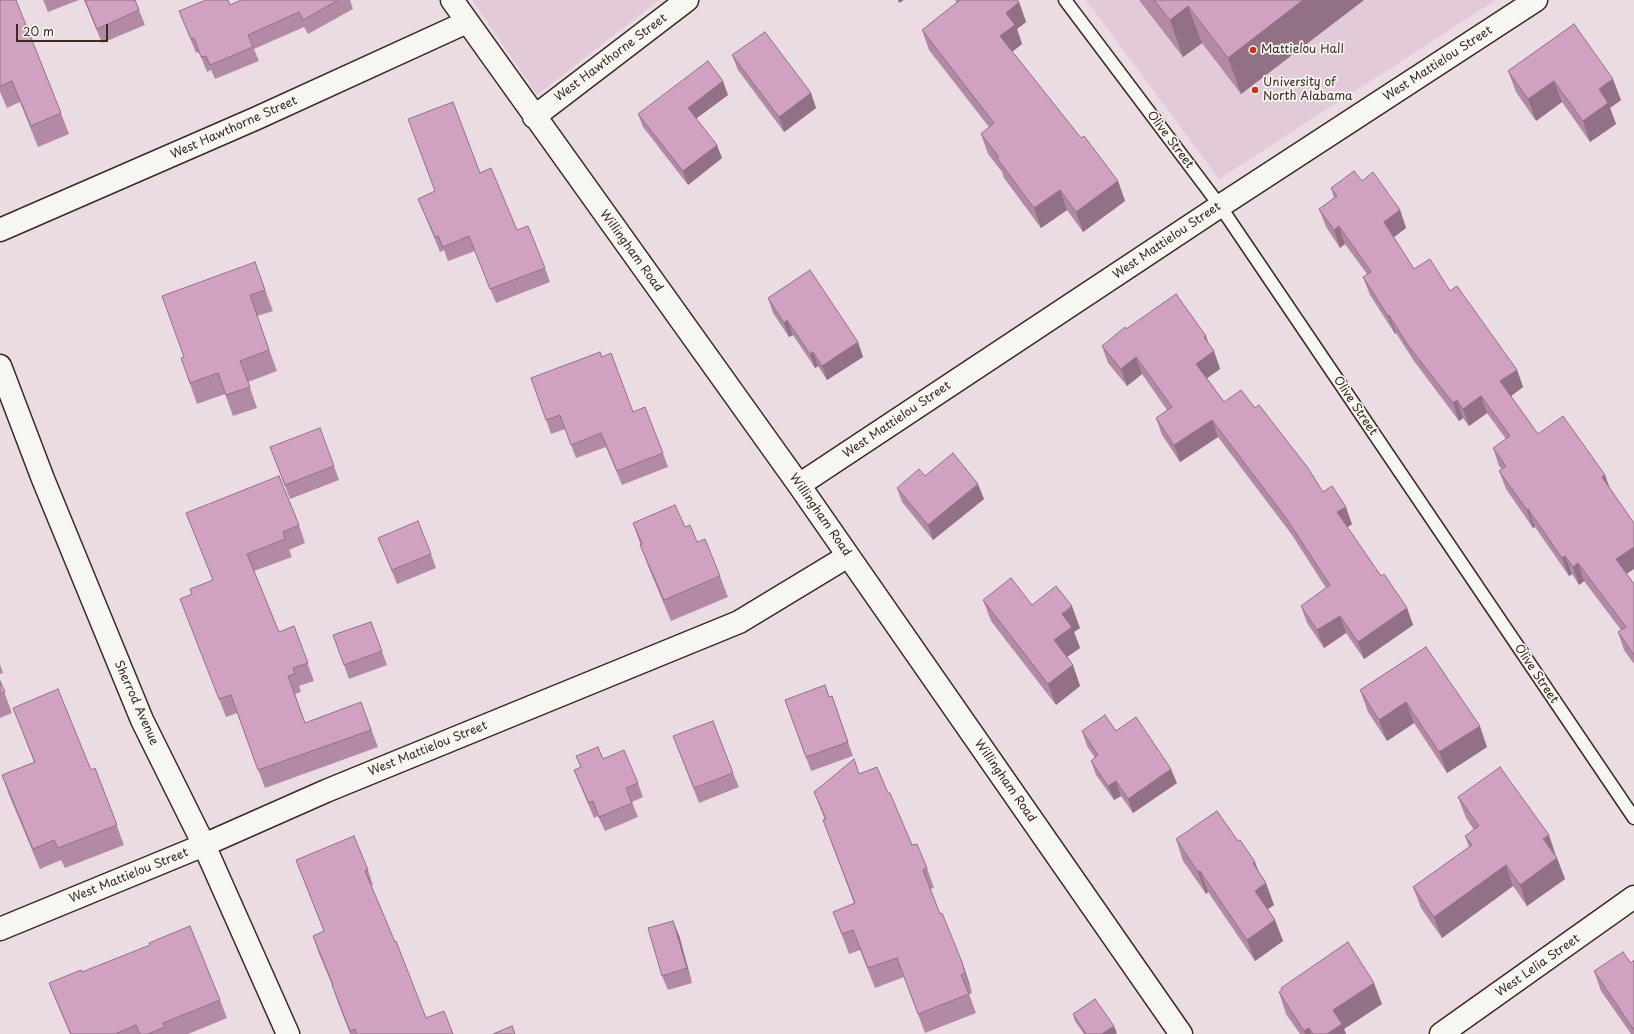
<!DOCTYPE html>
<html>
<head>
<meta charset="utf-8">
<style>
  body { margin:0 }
  #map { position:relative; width:1634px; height:1034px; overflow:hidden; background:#ebdce3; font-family:"Playpen Sans",sans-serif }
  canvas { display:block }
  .scale { position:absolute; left:16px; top:24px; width:92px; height:18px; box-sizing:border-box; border:2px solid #3b2a1e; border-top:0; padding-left:5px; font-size:12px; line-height:14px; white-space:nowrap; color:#3b2a1e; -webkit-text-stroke:3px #f6f6f2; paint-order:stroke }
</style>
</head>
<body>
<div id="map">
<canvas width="1634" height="1034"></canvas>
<div class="scale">20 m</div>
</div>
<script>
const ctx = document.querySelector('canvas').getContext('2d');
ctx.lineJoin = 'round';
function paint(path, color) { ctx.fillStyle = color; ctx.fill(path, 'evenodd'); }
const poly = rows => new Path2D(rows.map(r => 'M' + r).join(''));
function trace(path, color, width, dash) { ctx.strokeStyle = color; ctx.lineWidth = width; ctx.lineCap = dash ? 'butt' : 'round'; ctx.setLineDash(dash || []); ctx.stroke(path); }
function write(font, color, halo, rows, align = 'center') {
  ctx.font = font + ' "Playpen Sans",sans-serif'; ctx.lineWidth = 3.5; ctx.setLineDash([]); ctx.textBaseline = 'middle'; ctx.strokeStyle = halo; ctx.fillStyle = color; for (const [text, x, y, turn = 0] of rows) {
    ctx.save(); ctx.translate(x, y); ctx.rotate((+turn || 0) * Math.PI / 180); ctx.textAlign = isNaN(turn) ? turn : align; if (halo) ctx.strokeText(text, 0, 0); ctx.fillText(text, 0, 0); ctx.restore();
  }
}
paint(poly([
  [472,0,659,0,537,95],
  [1086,0,1496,0,1219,179]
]), '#e3cad9');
const lane = poly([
  [1065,0,1220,206,1634,818]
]);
const street = poly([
  [452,0,799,485,1181,1034],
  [534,117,687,0],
  [0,230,257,118,467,22],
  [0,366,43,479,142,720,204,845,288,1034],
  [799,485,1220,206,1536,0],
  [0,929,204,845,326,791,739,622,848,556],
  [1441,1034,1634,897]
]);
trace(lane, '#3b2a1e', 15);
trace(street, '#3b2a1e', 25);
trace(lane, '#f6f6f2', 12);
trace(street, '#f6f6f2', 22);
paint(poly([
  [0,0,61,113,69,134,38,147,20,102,7,108,0,92],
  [43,0,79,0,48,12],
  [84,0,135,0,145,25,102,43],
  [241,0,350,0,353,9,308,34,304,27,254,49,259,61,215,79,211,70,207,72,199,52,196,53,179,11,230,5],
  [955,0,1017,0,1019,2,1026,22,1017,29,1022,44,1012,52,1081,138,1118,181,1125,201,1083,232,1067,210,1041,228,1004,178,1002,172,988,154,981,134,989,127,929,50,922,30,957,3],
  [1139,0,1364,0,1241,94,1202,43,1183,57],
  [1574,24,1621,100,1610,108,1616,124,1590,142,1562,102,1536,121,1516,92,1508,71],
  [732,55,811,93,816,108,784,132,738,70],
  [728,95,696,118,722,158,688,185,643,127,638,114],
  [1362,181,1400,210,1406,228,1394,237,1414,269,1450,291,1517,370,1523,387,1511,396,1538,434,1605,475,1609,486,1627,574,1634,584,1634,664,1624,650,1618,632,1621,630,1584,581,1579,585,1572,574,1569,576,1535,527,1533,528,1506,489,1499,471,1502,469,1499,466,1493,448,1506,439,1487,413,1469,426,1463,418,1459,421,1414,361,1396,333,1395,334,1370,295,1363,277,1367,274,1345,244,1340,248,1326,227,1319,209,1334,198,1331,188],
  [418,199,517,230,545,268,550,282,496,303,475,251,448,261,444,250,440,252,424,213],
  [255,262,273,311,257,316,277,371,248,382,257,408,233,416,225,394,197,404,181,358,184,357],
  [768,298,858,342,863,357,827,380,818,366,815,368,793,335,789,337,773,313],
  [1126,329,1208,344,1214,351,1220,369,1207,378,1224,402,1255,408,1323,492,1352,524,1347,527,1381,576,1407,608,1413,625,1364,659,1346,633,1324,648,1307,623,1301,606,1326,588,1292,535,1218,437,1180,462,1162,435,1156,418,1167,410,1142,374,1127,386,1108,363,1102,346],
  [602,357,633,412,663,453,668,467,622,485,606,447,576,458,565,429,551,434,531,378],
  [270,447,334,466,339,480,290,499],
  [925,476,984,499,933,540,902,502,897,488],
  [186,513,299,525,305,543,289,550,292,557,254,571,279,632,294,626,314,681,299,686,301,692,295,694,305,723,361,702,378,747,265,788,237,713,226,717,180,599,192,594,213,580],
  [633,523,685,527,720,576,728,597,671,621,648,566],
  [378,538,431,554,436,568,397,584,384,552],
  [983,600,1032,605,1080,628,1074,632,1080,648,1067,657,1073,665,1080,686,1056,705,991,621],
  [371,622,387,665,349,679,333,635],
  [1426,647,1487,747,1447,773,1414,723,1387,741,1368,712,1360,690],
  [0,664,3,673,0,674],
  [0,681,12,713,0,718],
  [832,696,853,756,811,771,785,700,829,697],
  [13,708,91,770,95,768,124,845,65,868,61,860,40,869,9,795,2,775,34,762],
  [1082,731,1116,731,1177,783,1133,813,1121,796,1114,800,1096,775,1091,761,1095,758,1087,746],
  [673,736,733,773,739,787,699,803],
  [576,756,603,759,638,783,643,797,632,802,638,817,605,831,598,816,594,818,580,785,574,770,581,767],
  [859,774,888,793,912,845,927,868,934,888,930,889,940,914,962,962,969,982,972,993,969,994,976,1013,925,1033,904,977,875,988,860,950,849,954,833,912,854,903,823,820,825,820,814,792],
  [1458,797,1556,856,1565,879,1527,906,1513,886,1442,938,1421,908,1413,887,1469,847,1465,836,1474,830,1466,818],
  [1176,839,1238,841,1258,871,1274,905,1268,909,1275,920,1283,941,1255,961,1208,892,1206,894,1183,861],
  [296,860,368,870,373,885,371,885,426,1018,453,1034,350,1034,337,1000,332,985,318,951,313,936,324,931],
  [679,935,692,983,668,990,662,976],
  [1634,960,1634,1034,1631,1034,1601,991,1594,971,1631,963],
  [82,972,220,1000,227,1018,188,1034,70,1034,56,1001,49,983],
  [1281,988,1382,1004,1344,1029,1346,1034,1300,1034,1286,1014,1279,992,1282,990],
  [1073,1014,1117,1033,1115,1034,1084,1034,1075,1021]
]), '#b38aa6');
paint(poly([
  [898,0,904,0,899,3],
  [1303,0,1364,0,1241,94,1228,58],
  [1019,2,1026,22,1017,29,1022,44,1007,56,1000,36,1006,13],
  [1188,6,1202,43,1183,57,1170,20],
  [1613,79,1621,100,1610,108,1616,124,1590,142,1583,121,1599,89],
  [723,81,728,95,693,121,688,108],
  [1554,81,1562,102,1536,121,1528,99],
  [811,93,816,108,784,132,779,117],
  [717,145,722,158,688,185,683,171],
  [1118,181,1125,201,1083,232,1076,212],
  [1060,190,1067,210,1041,228,1034,208],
  [1400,210,1406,228,1390,240,1384,222],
  [1339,226,1345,244,1340,248,1334,230],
  [1389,315,1396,333,1395,334,1388,316],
  [787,320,793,335,789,337,784,323],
  [1206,336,1212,353,1214,351,1220,369,1203,381,1196,364,1204,337],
  [858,342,863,357,827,380,822,366],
  [813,352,818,366,815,368,810,354],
  [1136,357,1142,374,1127,386,1121,369],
  [1517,370,1523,387,1507,399,1500,381],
  [1481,396,1487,413,1469,426,1463,409],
  [1457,400,1463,418,1459,421,1453,403],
  [1212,420,1218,437,1180,462,1174,445],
  [1605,475,1611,493,1602,477],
  [978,484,984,499,933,540,928,525],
  [1346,507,1352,524,1344,530,1337,512],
  [1528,509,1535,527,1533,528,1527,510],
  [1634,547,1634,569,1622,577,1616,559],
  [1565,556,1572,574,1569,576,1562,558],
  [1578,563,1584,581,1579,585,1573,567],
  [1072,606,1080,628,1074,632,1080,648,1061,661,1054,640,1062,614],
  [1407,608,1413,625,1364,659,1358,642],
  [1340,616,1346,633,1324,648,1317,630],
  [1073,665,1080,686,1056,705,1048,684],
  [1406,702,1414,723,1387,741,1379,720],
  [1480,726,1487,747,1447,773,1439,752],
  [1171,769,1177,783,1133,813,1128,799],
  [1116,781,1121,796,1114,800,1108,786],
  [1549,835,1556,856,1543,839],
  [1557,858,1565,879,1527,906,1520,885],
  [1255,862,1263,883,1253,863],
  [1506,865,1513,886,1442,938,1434,917],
  [1200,871,1208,892,1206,894,1198,872],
  [1266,883,1274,905,1263,912,1255,891],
  [1275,920,1283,941,1255,961,1247,940],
  [673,921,679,935,692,983,687,968],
  [962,962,969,982,972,993,965,973],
  [1374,983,1382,1004,1344,1029,1346,1034,1327,1034,1333,1010],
  [1114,1026,1117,1033,1115,1034,1102,1034],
  [1309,1028,1311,1034,1305,1034,1304,1031]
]), '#927187');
const building = poly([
  [0,0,16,0,61,113,31,126,12,81,0,86,0,0],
  [85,0,135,0,139,10,97,29,85,0],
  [206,0,228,0,230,5,241,0,338,0,303,20,299,12,248,35,253,47,210,65,206,56,201,57,194,38,191,39,179,11,206,0],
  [960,0,1017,0,1019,2,1006,13,1015,25,1000,36,1081,138,1084,136,1118,181,1076,212,1060,190,1034,208,997,158,999,157,981,134,994,123,922,30,960,0],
  [1154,0,1303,0,1228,58,1188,6,1170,20,1154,0],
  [1574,24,1613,79,1599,89,1608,103,1583,121,1554,81,1528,99,1508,71,1574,24],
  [765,32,811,93,779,117,732,55,765,32],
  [708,61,723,81,688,108,717,145,683,171,638,114,708,61],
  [453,102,480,173,491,168,517,230,528,226,545,268,490,289,469,236,443,247,438,236,435,237,418,199,435,191,408,119,453,102],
  [1354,171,1362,181,1373,172,1400,210,1384,222,1414,269,1430,259,1450,291,1457,286,1517,370,1500,381,1538,434,1563,416,1605,475,1602,477,1634,523,1634,547,1616,559,1634,584,1634,655,1618,632,1626,627,1578,563,1573,567,1565,556,1562,558,1528,509,1527,510,1499,471,1506,466,1493,448,1510,436,1481,396,1463,409,1457,400,1453,403,1407,344,1389,315,1388,316,1363,277,1371,272,1339,226,1334,230,1319,209,1337,196,1331,188,1354,171],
  [255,262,265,290,250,295,269,350,240,361,250,387,226,395,218,373,190,383,181,358,184,357,162,296,255,262],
  [810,270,858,342,822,366,813,352,810,354,787,320,784,323,768,298,810,270],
  [1176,294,1206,336,1204,337,1214,351,1196,364,1224,402,1241,390,1255,408,1259,405,1308,468,1323,492,1332,486,1346,507,1337,512,1381,576,1384,574,1407,608,1358,642,1340,616,1317,630,1301,606,1330,585,1286,518,1212,420,1174,445,1156,418,1172,407,1136,357,1121,369,1102,346,1125,327,1126,329,1176,294],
  [600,352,602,357,611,353,633,412,645,407,663,453,617,471,601,433,571,445,560,415,546,420,531,378,600,352],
  [320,428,334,466,285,485,270,447,320,428],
  [953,453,978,484,928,525,897,488,919,469,925,476,953,453],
  [279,476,299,525,283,532,285,539,247,554,279,632,294,626,308,663,293,668,295,674,288,676,305,723,361,702,371,730,258,770,231,695,219,699,180,599,192,594,190,589,213,580,186,513,279,476],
  [675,505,685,527,690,525,697,542,705,539,720,576,664,600,640,545,642,544,633,523,675,505],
  [418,521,431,554,392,570,378,538,418,521],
  [1011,578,1032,605,1056,586,1072,606,1062,614,1072,627,1054,640,1073,665,1048,684,983,600,1011,578],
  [371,622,382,651,344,665,333,635,371,622],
  [1426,647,1480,726,1439,752,1406,702,1379,720,1360,690,1426,647],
  [0,681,5,692,0,694,0,681],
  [825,685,829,697,832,696,848,742,806,757,785,700,825,685],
  [58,689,91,770,95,768,117,825,58,848,54,840,33,849,2,775,35,762,13,708,58,689],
  [1105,715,1116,731,1136,717,1171,769,1128,799,1116,781,1108,786,1091,761,1098,755,1082,731,1105,715],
  [713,721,733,773,694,788,673,736,713,721],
  [598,747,603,759,624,750,638,783,626,788,632,803,599,817,593,801,589,803,574,770,581,767,576,756,598,747],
  [854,759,859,774,877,767,888,793,890,793,912,845,917,844,927,868,923,870,940,914,942,913,962,962,965,973,961,975,969,994,918,1014,897,958,868,968,853,930,842,934,833,912,855,903,823,820,826,819,814,792,854,759],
  [1500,767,1549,835,1543,839,1557,858,1520,885,1506,865,1434,917,1413,887,1472,845,1465,836,1479,826,1458,797,1500,767],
  [1217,811,1238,841,1240,840,1255,862,1253,863,1266,883,1255,891,1275,920,1247,940,1200,871,1198,872,1176,839,1217,811],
  [354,836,368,870,365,871,395,942,396,941,426,1018,444,1011,453,1034,357,1034,355,1029,350,1031,332,985,333,985,313,936,324,931,296,860,354,836],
  [673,921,687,968,662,976,648,928,673,921],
  [190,926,220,1000,163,1023,165,1027,148,1034,140,1034,136,1025,115,1034,71,1034,49,983,81,970,82,972,150,945,149,943,190,926],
  [1348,942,1374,983,1333,1010,1342,1024,1327,1034,1313,1034,1309,1028,1304,1031,1279,992,1282,990,1281,988,1348,942],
  [1623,952,1631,963,1634,960,1634,1030,1594,971,1623,952],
  [1095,999,1114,1026,1102,1034,1086,1034,1073,1014,1095,999],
  [512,1026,515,1034,493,1034,512,1026]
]);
paint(building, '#d0a1c1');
trace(building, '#927187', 1);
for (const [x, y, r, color] of [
  [1253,50,4,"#c8321e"],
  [1255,90,4,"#c8321e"]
]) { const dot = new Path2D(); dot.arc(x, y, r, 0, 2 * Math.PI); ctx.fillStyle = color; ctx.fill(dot); trace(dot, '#f6f6f2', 1.5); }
write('12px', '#3b2a1e', '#f6f6f2', [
  ["Mattielou Hall",1261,50],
  ["University of",1263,83],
  ["North Alabama",1263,97]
], 'left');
write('12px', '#3b2a1e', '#f6f6f2', [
  ["West Hawthorne Street",611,58,-37],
  ["West Mattielou Street",1438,64,-33],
  ["West Hawthorne Street",234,128,-24],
  ["Olive Street",1170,140,53],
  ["West Mattielou Street",1167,241,-34],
  ["Willingham Road",631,251,54],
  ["Olive Street",1355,406,56],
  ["West Mattielou Street",897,420,-34],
  ["Willingham Road",820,515,55],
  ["Olive Street",1536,674,56],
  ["Sherrod Avenue",136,703,66],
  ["West Mattielou Street",428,749,-22],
  ["Willingham Road",1005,781,55],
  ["West Mattielou Street",129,876,-22],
  ["West Lelia Street",1538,966,-35]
]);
</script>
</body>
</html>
